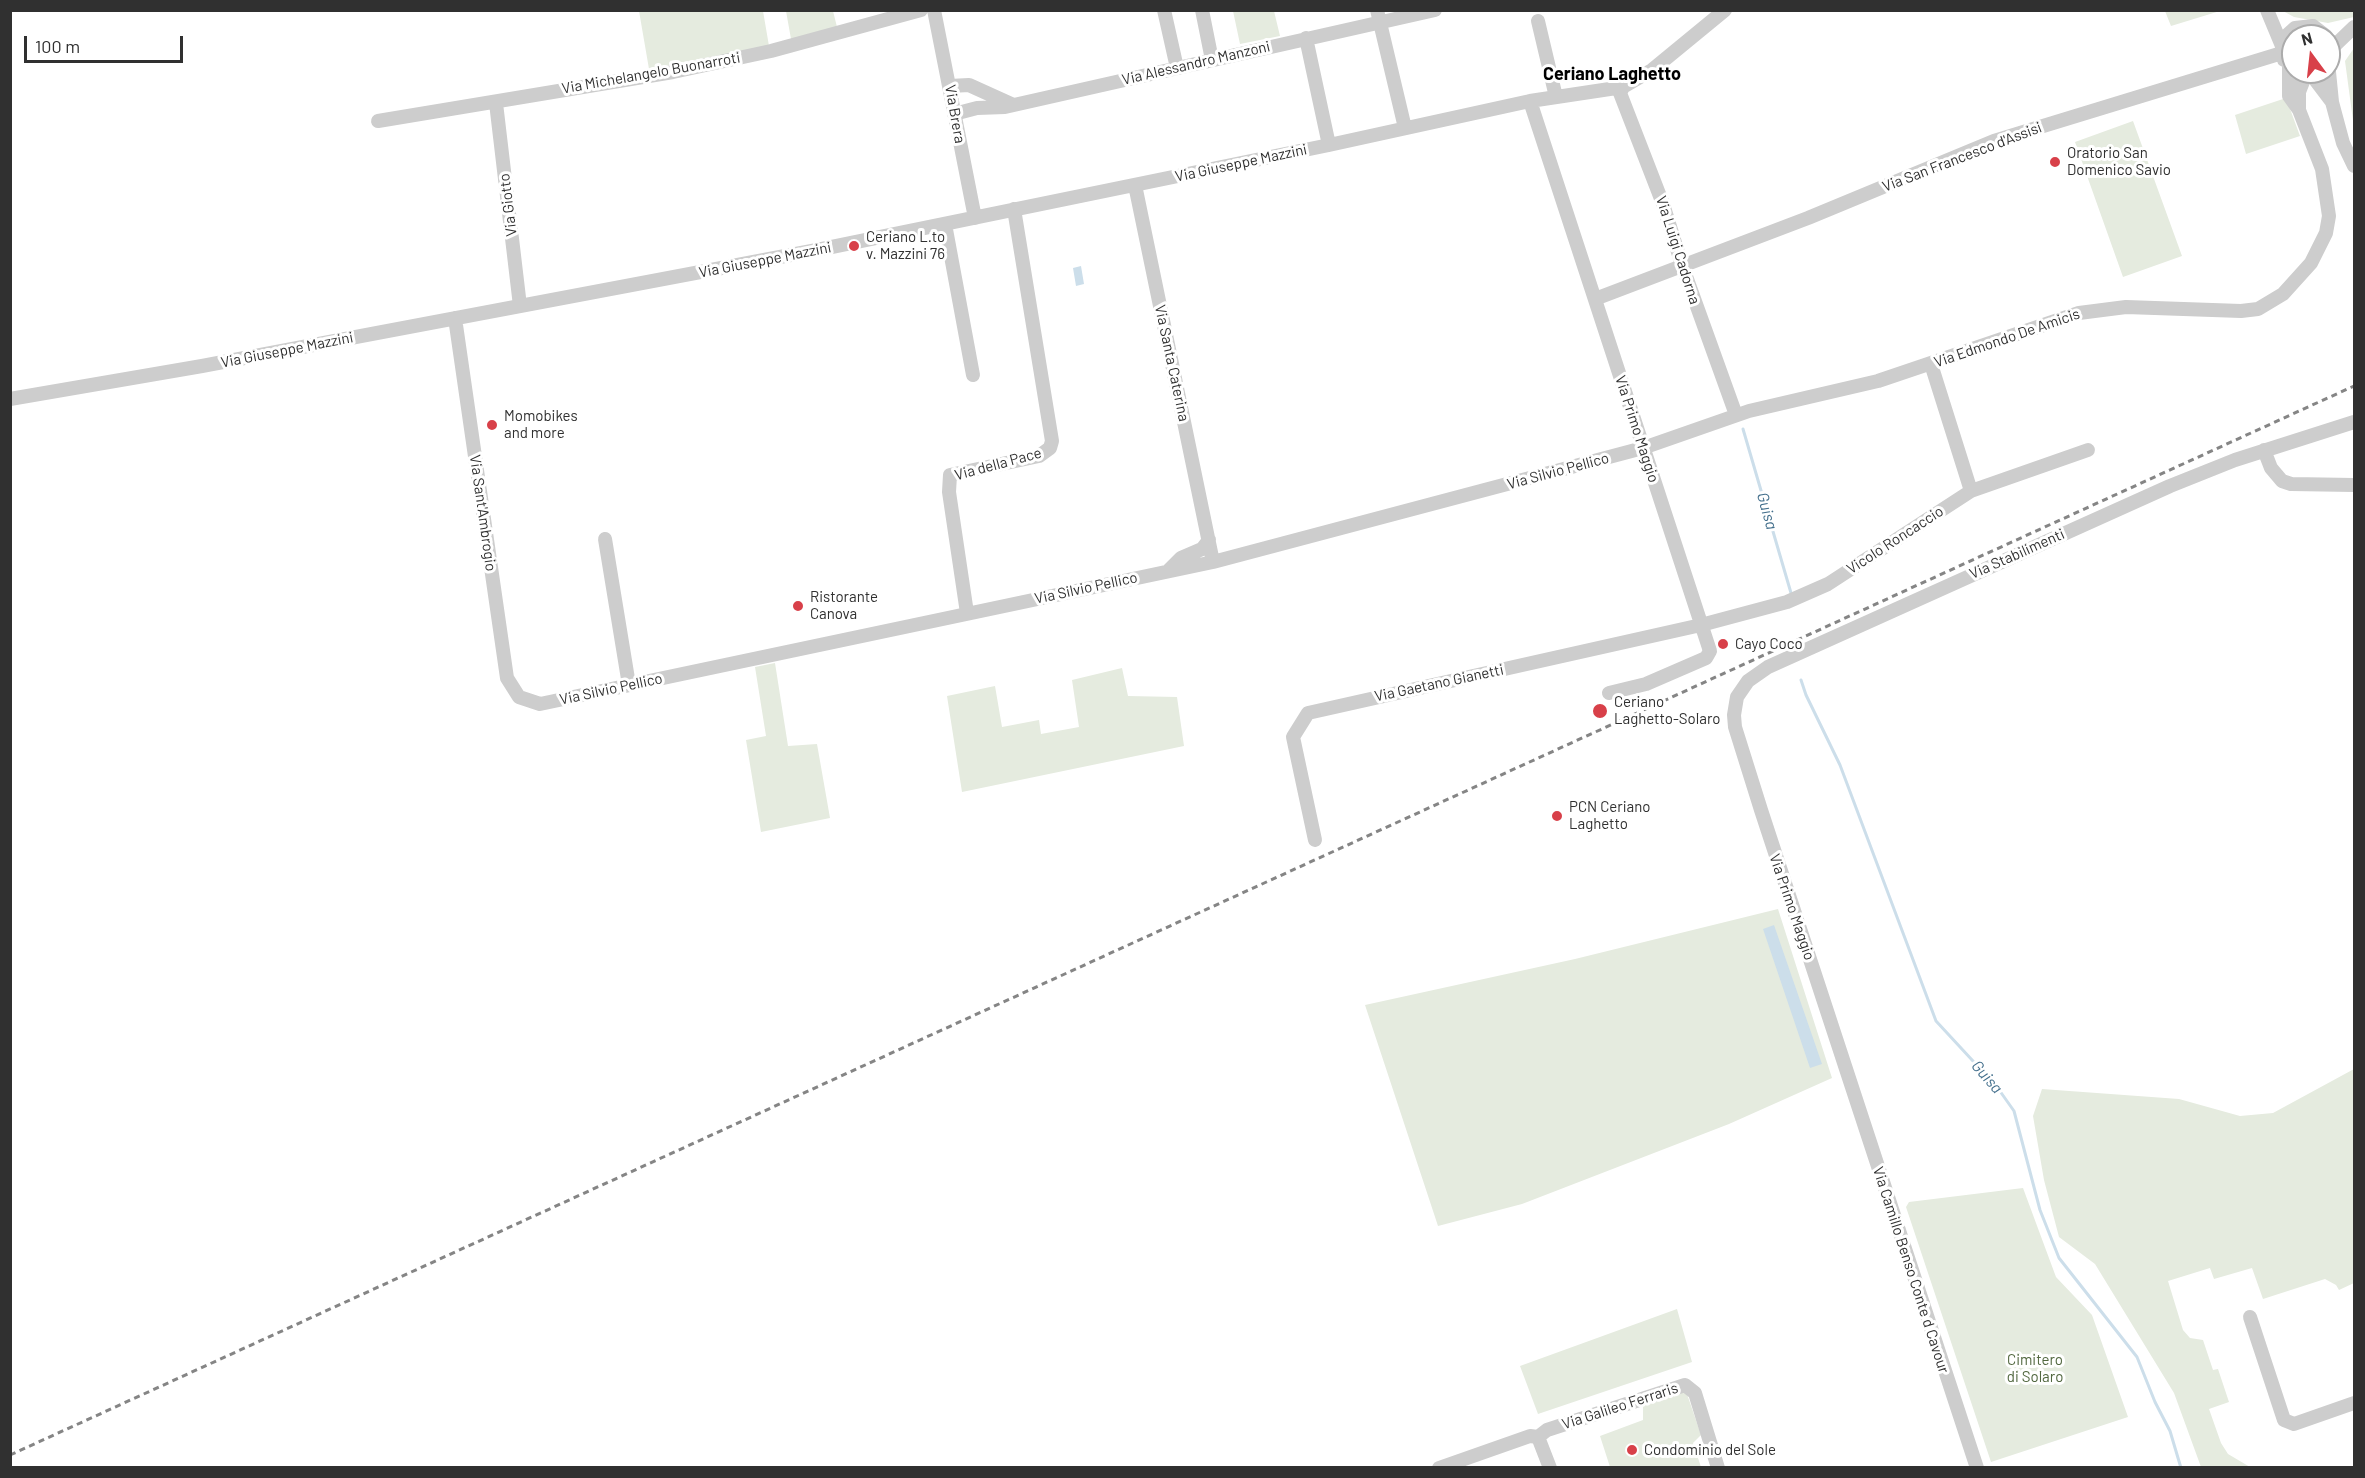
<!DOCTYPE html>
<html>
<head>
<meta charset="utf-8">
<style>
  body { margin:0 }
  #map { position:relative; width:2365px; height:1478px; overflow:hidden; background:#fff; font-family:Barlow,sans-serif }
  canvas { display:block }
  .frame { position:absolute; inset:0; border:12px solid #303030; pointer-events:none }
  .north { position:absolute; left:2281px; top:24px; width:60px; height:60px; box-sizing:border-box; background:#fff; border:2px solid #acacac; border-radius:50%; rotate:345deg; font-size:16px; font-weight:700; line-height:24px; text-align:center; color:#303030 }
  .north::after { content:''; display:block; margin:auto; width:21px; height:27px; background:#d84049; clip-path:polygon(50% 0,100% 100%,50% 72%,0 100%) }
  .scale { position:absolute; left:24px; top:36px; width:159px; height:27px; box-sizing:border-box; border:3px solid #303030; border-top:0; padding-left:8px; font-size:18px; line-height:21px; white-space:nowrap; color:#303030; -webkit-text-stroke:4px #fff; paint-order:stroke }
</style>
</head>
<body>
<div id="map">
<canvas width="2365" height="1478"></canvas>
<div class="frame"></div>
<div class="north">N</div>
<div class="scale">100 m</div>
</div>
<script>
const ctx = document.querySelector('canvas').getContext('2d');
ctx.lineJoin = 'round';
function paint(path, color) { ctx.fillStyle = color; ctx.fill(path, 'evenodd'); }
const poly = rows => new Path2D(rows.map(r => 'M' + r).join(''));
function trace(path, color, width, dash) { ctx.strokeStyle = color; ctx.lineWidth = width; ctx.lineCap = dash ? 'butt' : 'round'; ctx.setLineDash(dash || []); ctx.stroke(path); }
function write(font, color, halo, rows, align = 'center') {
  ctx.font = font + ' Barlow,sans-serif'; ctx.lineWidth = 6; ctx.setLineDash([]); ctx.textBaseline = 'middle'; ctx.strokeStyle = halo; ctx.fillStyle = color; for (const [text, x, y, turn = 0] of rows) {
    ctx.save(); ctx.translate(x, y); ctx.rotate((+turn || 0) * Math.PI / 180); ctx.textAlign = isNaN(turn) ? turn : align; if (halo) ctx.strokeText(text, 0, 0); ctx.fillText(text, 0, 0); ctx.restore();
  }
}
paint(poly([
  [639,11,763,11,769,46,649,69],
  [786,11,833,11,837,27,791,39],
  [1233,11,1274,11,1280,36,1240,44],
  [2165,11,2220,11,2171,26],
  [2283,11,2354,11,2354,17,2328,23,2294,17],
  [2354,48,2354,128,2345,61],
  [2286,98,2300,136,2246,154,2235,115],
  [2133,121,2182,256,2123,277,2075,142],
  [775,663,788,746,817,744,830,818,761,832,746,740,766,736,755,667],
  [1122,668,1128,696,1177,697,1184,746,962,792,947,696,995,686,1002,727,1039,720,1041,734,1079,727,1072,680],
  [1778,909,1832,1078,1729,1124,1522,1204,1438,1226,1365,1005,1575,959],
  [2354,1069,2354,1283,2339,1290,2336,1285,2325,1279,2263,1299,2252,1268,2214,1279,2210,1268,2168,1281,2183,1330,2190,1338,2203,1340,2213,1370,2218,1369,2229,1402,2209,1409,2221,1443,2228,1454,2250,1467,2201,1467,2174,1393,2095,1264,2059,1237,2044,1180,2033,1116,2042,1089,2179,1099,2240,1116,2273,1113],
  [2023,1188,2056,1277,2092,1315,2128,1417,1991,1462,1906,1207,1909,1202],
  [1677,1309,1692,1362,1538,1414,1520,1366],
  [1681,1391,1687,1394,1701,1435,1693,1443,1701,1467,1610,1467,1600,1436,1643,1420,1643,1404]
]), '#e5ebdf');
paint(poly([
  [1081,266,1084,284,1076,286,1073,268],
  [1774,925,1822,1064,1810,1068,1763,929]
]), '#ccdeea');
trace(poly([
  [1743,429,1791,593],
  [1801,680,1806,695,1840,765,1936,1021,1997,1087,2014,1111,2040,1210,2059,1258,2137,1357,2155,1402,2170,1431,2181,1468]
]), '#ccdeea', 3);
trace(poly([
  [934,10,975,218],
  [1164,10,1177,68],
  [1202,10,1212,60],
  [1377,10,1405,128],
  [2267,10,2282,46],
  [1538,21,1556,97],
  [1306,38,1329,145],
  [2330,50,2354,27],
  [2284,60,2282,46,2284,38,2295,28,2313,26,2326,36],
  [2329,72,2332,102,2343,143,2354,166],
  [2310,73,2332,102],
  [950,86,969,85,1011,104],
  [1623,87,1620,93,1663,204,1682,265,1736,415],
  [1530,101,1710,651,1706,658,1646,684,1609,693],
  [496,103,520,306],
  [2299,110,2299,92,2306,74],
  [954,114,977,108,1005,107,1435,10],
  [378,121,673,72,771,51,921,10],
  [1135,185,1213,562],
  [945,224,973,375],
  [1595,299,1808,218,1994,141,2282,53],
  [455,318,507,678,519,697,540,704,1213,562,1643,448,1749,411,1878,381,2079,313,2126,307,2241,311,2258,309,2283,294,2311,263,2326,233,2329,216,2322,169,2299,110,2289,96,2289,67],
  [1931,364,1971,491],
  [10,399,202,366,817,250,1329,145,1530,101,1623,87,1652,70,1725,10],
  [2264,450,2271,468,2282,481,2291,484,2354,485],
  [605,539,629,685],
  [1169,570,1181,558,1202,549,1209,540],
  [967,613,949,492,950,475,1039,456,1050,448,1052,441,1014,209],
  [1315,840,1293,737,1308,713,1701,625,1787,602,1828,584,1971,491,2088,450],
  [2250,1317,2284,1420,2294,1424,2354,1403],
  [1538,1437,1547,1430,1685,1385,1695,1393,1718,1468],
  [1538,1437,1550,1468],
  [1439,1468,1530,1436,1538,1437],
  [1977,1468,1761,810,1735,727,1734,715,1737,697,1748,681,1768,667,2170,486,2235,460,2354,422]
]), '#cdcdcd', 14);
trace(poly([
  [10,1455,2354,386]
]), '#858585', 3, [6, 4.5]);
for (const [x, y, r, color] of [
  [2055,162,6,"#d84049"],
  [854,246,6,"#d84049"],
  [492,425,6,"#d84049"],
  [798,606,6,"#d84049"],
  [1723,644,6,"#d84049"],
  [1600,711,8,"#d84049"],
  [1557,816,6,"#d84049"],
  [1632,1450,6,"#d84049"]
]) { const dot = new Path2D(); dot.arc(x, y, r, 0, 2 * Math.PI); ctx.fillStyle = color; ctx.fill(dot); trace(dot, '#fff', 2); }
write('15px', '#303030', '#fff', [
  ["Via Alessandro Manzoni",1196,63,-13],
  ["Via Michelangelo Buonarroti",651,73,-10],
  ["Via Brera",955,114,80],
  ["Via San Francesco d'Assisi",1962,157,-21],
  ["Via Giuseppe Mazzini",1241,163,-12],
  ["Via Giotto",508,205,-97],
  ["Via Luigi Cadorna",1678,250,72],
  ["Via Giuseppe Mazzini",765,260,-11],
  ["Via Edmondo De Amicis",2007,338,-19],
  ["Via Giuseppe Mazzini",287,350,-11],
  ["Via Santa Caterina",1172,363,78],
  ["Via Primo Maggio",1637,429,72],
  ["Via della Pace",998,464,-15],
  ["Via Silvio Pellico",1558,471,-15],
  ["Via Sant'Ambrogio",483,513,82],
  ["Vicolo Roncaccio",1895,540,-33],
  ["Via Stabilimenti",2017,554,-24],
  ["Via Silvio Pellico",1086,588,-12],
  ["Via Gaetano Gianetti",1439,683,-12],
  ["Via Silvio Pellico",611,689,-12],
  ["Via Primo Maggio",1792,907,71],
  ["Via Camillo Benso Conte d Cavour",1911,1270,72],
  ["Via Galileo Ferraris",1620,1406,-18]
]);
write('15px', '#303030', '#fff', [
  ["Oratorio San",2067,153],
  ["Domenico Savio",2067,170],
  ["Ceriano L.to",866,237],
  ["v. Mazzini 76",866,254],
  ["Momobikes",504,416],
  ["and more",504,433],
  ["Ristorante",810,597],
  ["Canova",810,614],
  ["Cayo Coco",1735,644],
  ["Ceriano",1614,702],
  ["Laghetto-Solaro",1614,719],
  ["PCN Ceriano",1569,807],
  ["Laghetto",1569,824],
  ["Condominio del Sole",1644,1450]
], 'left');
write('15px', '#526840', '#fff', [
  ["Cimitero",2035,1360],
  ["di Solaro",2035,1377]
]);
write('italic 16px', '#436f8c', '#fff', [
  ["Guisa",1767,511,74],
  ["Guisa",1987,1077,49]
]);
write('bold 18px', '#000', '#fff', [
  ["Ceriano Laghetto",1612,74]
]);
</script>
</body>
</html>
